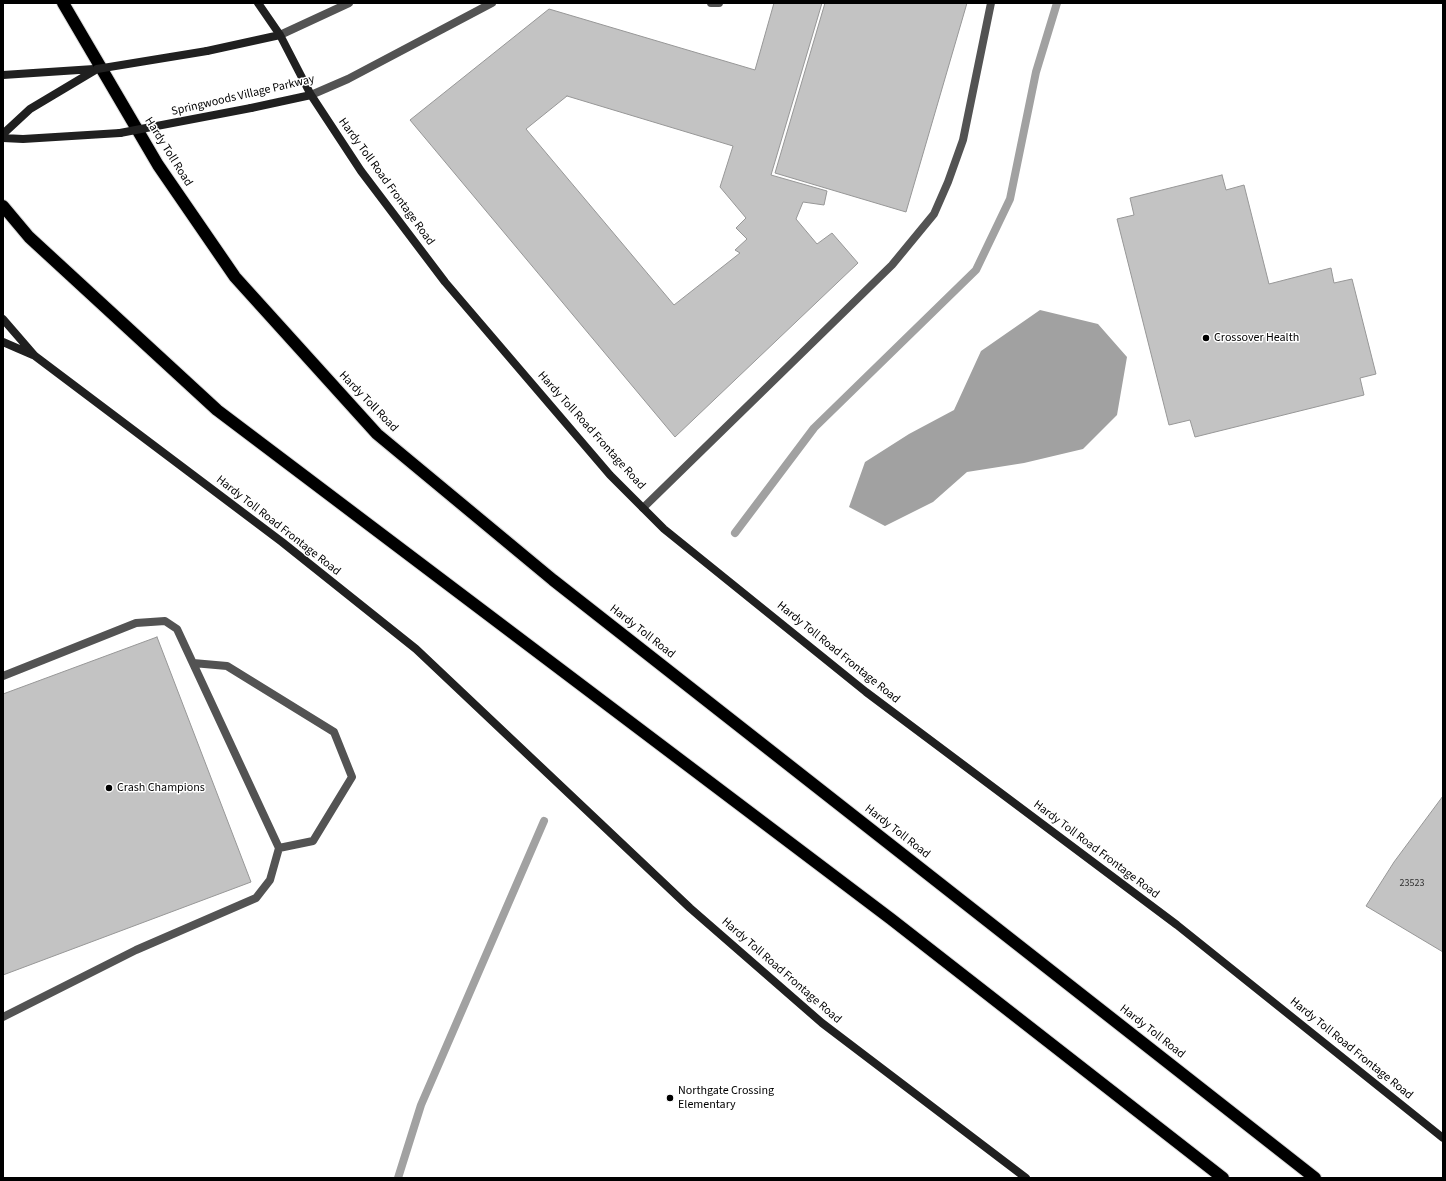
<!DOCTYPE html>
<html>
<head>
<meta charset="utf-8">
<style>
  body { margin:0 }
  #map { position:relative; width:1446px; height:1181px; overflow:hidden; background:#fff; font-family:"Source Sans 3",sans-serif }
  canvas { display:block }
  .frame { position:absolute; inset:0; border:4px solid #000; pointer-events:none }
</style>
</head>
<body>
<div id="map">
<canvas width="1446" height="1181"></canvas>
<div class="frame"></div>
</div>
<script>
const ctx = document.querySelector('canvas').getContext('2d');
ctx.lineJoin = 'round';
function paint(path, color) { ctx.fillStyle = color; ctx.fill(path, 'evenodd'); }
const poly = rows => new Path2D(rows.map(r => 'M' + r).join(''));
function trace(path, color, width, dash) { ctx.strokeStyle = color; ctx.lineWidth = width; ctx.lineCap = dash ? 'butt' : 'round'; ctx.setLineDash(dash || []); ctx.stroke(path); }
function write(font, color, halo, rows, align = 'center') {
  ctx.font = font + ' "Source Sans 3",sans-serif'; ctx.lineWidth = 3; ctx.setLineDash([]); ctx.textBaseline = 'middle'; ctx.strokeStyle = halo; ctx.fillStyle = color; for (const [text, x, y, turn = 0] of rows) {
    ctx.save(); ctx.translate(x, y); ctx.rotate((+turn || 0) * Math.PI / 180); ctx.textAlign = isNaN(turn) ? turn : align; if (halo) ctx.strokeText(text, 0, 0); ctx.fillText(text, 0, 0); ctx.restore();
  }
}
paint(poly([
  [1040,310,1098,324,1127,357,1117,415,1083,449,1024,463,967,472,933,502,885,526,849,507,865,462,909,434,954,410,981,351]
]), '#a1a1a1');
trace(poly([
  [735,533,814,428,976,270,1010,199,1036,72,1057,3],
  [398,1178,421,1105,544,821]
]), '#a1a1a1', 8);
const building = poly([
  [774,3,822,3,771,175,827,191,824,205,803,202,796,219,817,244,832,233,858,263,675,437,410,120,549,9,755,70,774,3],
  [567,96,733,146,720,187,746,218,736,228,747,239,735,250,740,253,674,305,526,129,567,96],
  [825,3,967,3,906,212,775,173,825,3],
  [1222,175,1226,190,1244,185,1269,284,1331,268,1334,283,1352,279,1376,374,1360,378,1364,395,1195,437,1190,420,1169,425,1117,219,1134,215,1130,198,1222,175],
  [157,637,251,882,3,975,3,694,157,637],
  [1443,796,1443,952,1366,906,1394,862,1443,796]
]);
paint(building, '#c3c3c3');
trace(building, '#979797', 1);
const motorway = poly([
  [63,3,158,165,235,277,377,434,553,580,1315,1178],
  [3,206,29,237,217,410,891,919,1223,1178]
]);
trace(motorway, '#dbdbdb', 14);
trace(poly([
  [711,3,719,3],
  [643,508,892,265,934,214,948,182,963,140,991,3],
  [193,663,227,666,334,732,352,777,313,841,279,848],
  [3,676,136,623,165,621,177,629,279,848,270,880,256,898,136,950,3,1017]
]), '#535353', 8);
trace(poly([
  [280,35,349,3],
  [311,95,348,79,492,3]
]), '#535353', 8);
trace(poly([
  [258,3,280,35,311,95,361,171,445,282,610,475,664,529,866,692,1177,925,1443,1138],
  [207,51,280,35],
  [3,75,94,69],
  [251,108,311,95],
  [3,134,30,109,97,69],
  [3,138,23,139,120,133],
  [3,319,35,356,282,542,416,649,690,908,822,1023,1026,1178],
  [3,342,33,355]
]), '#202020', 8);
trace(motorway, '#000', 12);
trace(poly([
  [97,69,207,51],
  [120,133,251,108]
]), '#202020', 8);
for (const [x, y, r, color] of [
  [1206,338,4,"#000"],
  [109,788,4,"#000"],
  [670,1098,4,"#000"]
]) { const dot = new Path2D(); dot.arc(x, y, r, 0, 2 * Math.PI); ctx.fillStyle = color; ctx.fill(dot); trace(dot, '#fff', 1.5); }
write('10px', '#313131', null, [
  ["23523",1412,884]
]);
write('12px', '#000', '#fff', [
  ["Springwoods Village Parkway",243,96,-13],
  ["Hardy Toll Road",168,152,58],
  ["Hardy Toll Road Frontage Road",386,182,54],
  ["Hardy Toll Road",368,402,46],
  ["Hardy Toll Road Frontage Road",591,431,48],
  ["Hardy Toll Road Frontage Road",278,526,38],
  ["Hardy Toll Road",642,632,38],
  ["Hardy Toll Road Frontage Road",838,653,39],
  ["Hardy Toll Road",897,832,38],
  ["Hardy Toll Road Frontage Road",1096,850,37],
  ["Hardy Toll Road Frontage Road",781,971,41],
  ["Hardy Toll Road",1152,1032,38],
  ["Hardy Toll Road Frontage Road",1351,1049,39]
]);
write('12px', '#000', '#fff', [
  ["Crossover Health",1214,338],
  ["Crash Champions",117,788],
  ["Northgate Crossing",678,1091],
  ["Elementary",678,1105]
], 'left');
</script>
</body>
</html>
